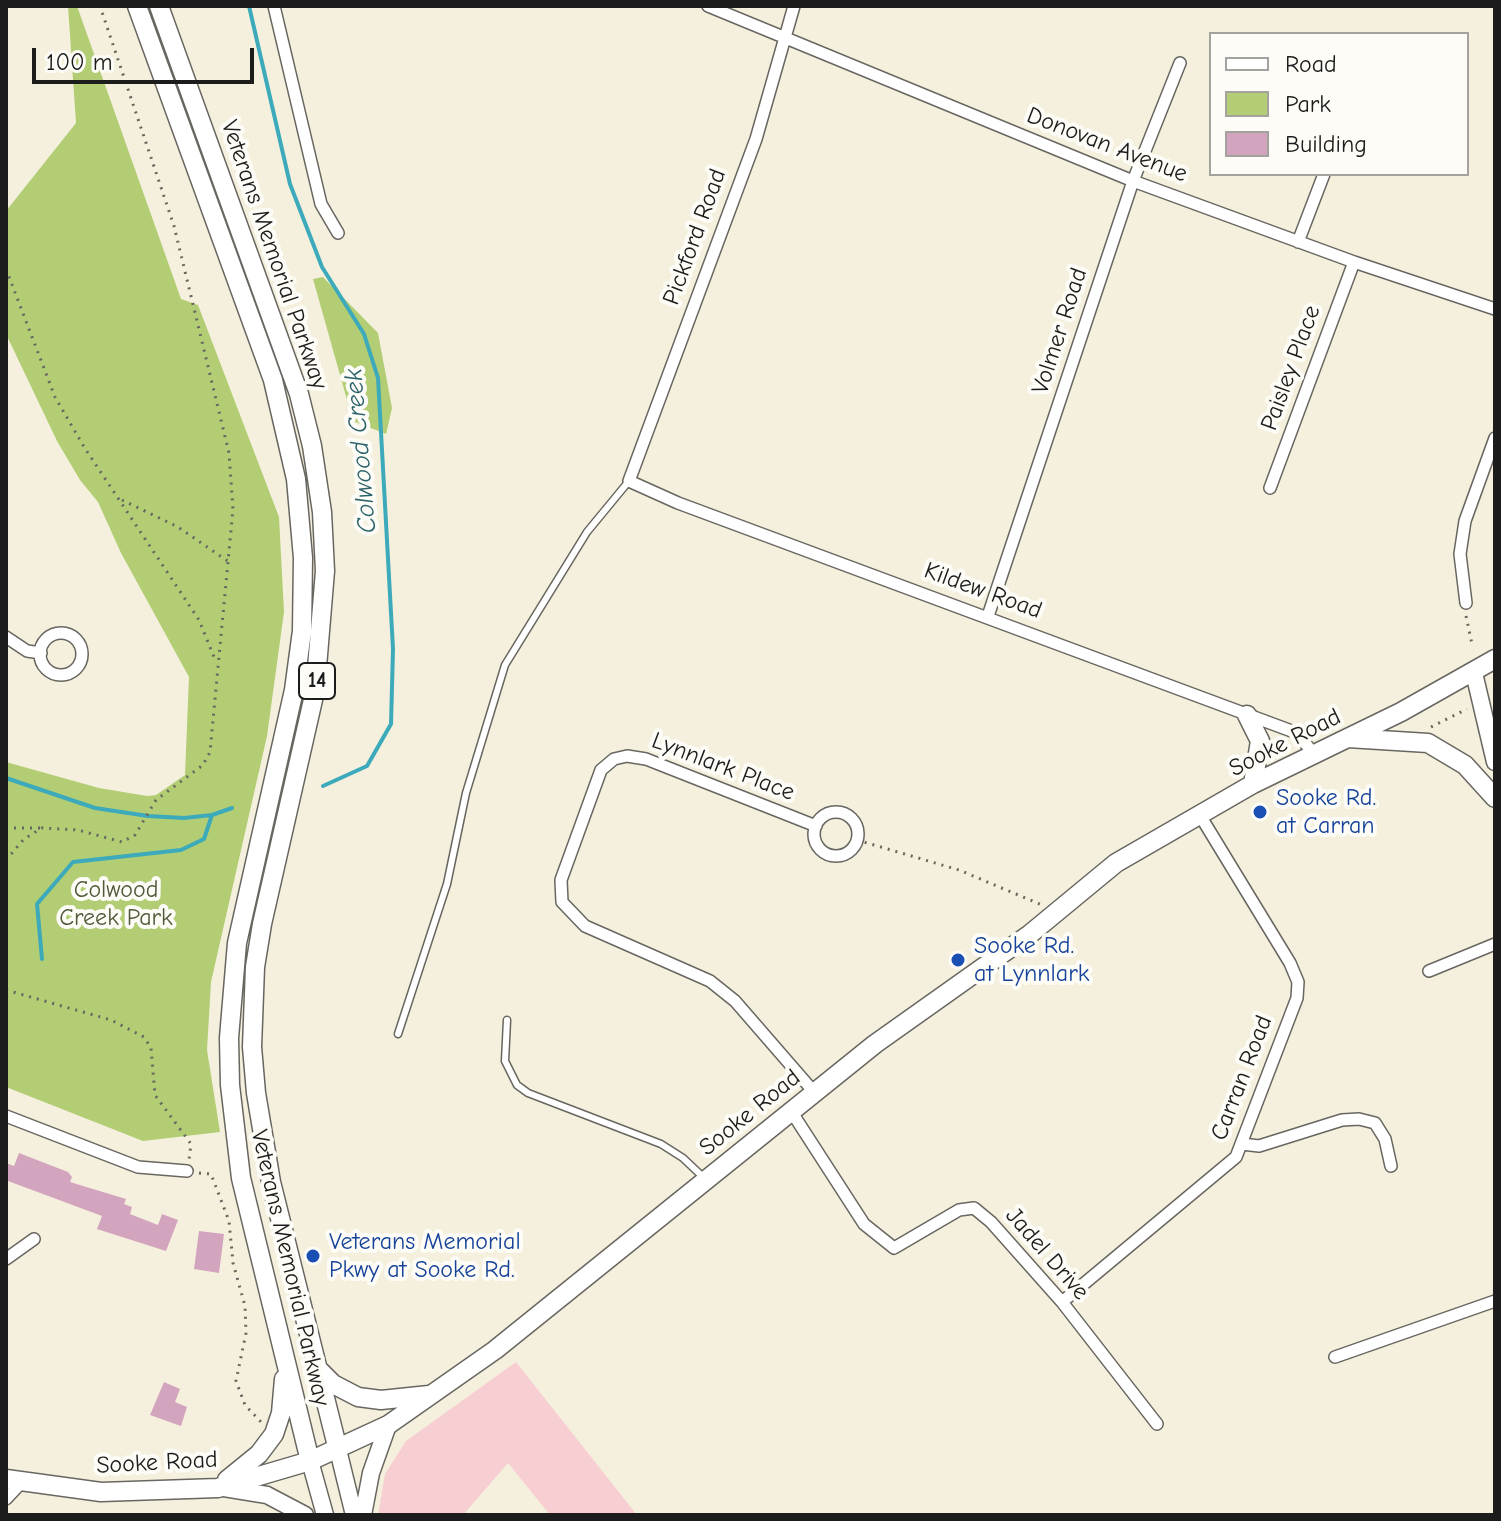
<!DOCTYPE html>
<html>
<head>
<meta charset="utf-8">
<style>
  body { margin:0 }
  #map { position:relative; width:1501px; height:1521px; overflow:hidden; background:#f5f0dd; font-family:"Comic Neue",sans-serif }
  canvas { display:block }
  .frame { position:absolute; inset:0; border:8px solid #1c1c1c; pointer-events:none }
  .legend { position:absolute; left:1209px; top:32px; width:260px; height:144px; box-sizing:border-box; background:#fdfcf7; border:2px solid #a3a29f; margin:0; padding:10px 14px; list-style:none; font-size:24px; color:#1c1c1c }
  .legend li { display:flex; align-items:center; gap:16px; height:40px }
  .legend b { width:40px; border:2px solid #a3a29f }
  .scale { position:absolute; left:32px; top:48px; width:222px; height:36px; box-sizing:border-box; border:4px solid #1c1c1c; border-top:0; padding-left:10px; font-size:24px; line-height:28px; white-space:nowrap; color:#1c1c1c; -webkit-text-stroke:6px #fdfcf7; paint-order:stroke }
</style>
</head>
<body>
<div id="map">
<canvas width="1501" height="1521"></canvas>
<div class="frame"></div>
<ul class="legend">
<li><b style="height:10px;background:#fff"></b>Road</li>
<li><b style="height:22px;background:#b2cd74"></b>Park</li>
<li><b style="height:22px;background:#d3a4be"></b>Building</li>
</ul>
<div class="scale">100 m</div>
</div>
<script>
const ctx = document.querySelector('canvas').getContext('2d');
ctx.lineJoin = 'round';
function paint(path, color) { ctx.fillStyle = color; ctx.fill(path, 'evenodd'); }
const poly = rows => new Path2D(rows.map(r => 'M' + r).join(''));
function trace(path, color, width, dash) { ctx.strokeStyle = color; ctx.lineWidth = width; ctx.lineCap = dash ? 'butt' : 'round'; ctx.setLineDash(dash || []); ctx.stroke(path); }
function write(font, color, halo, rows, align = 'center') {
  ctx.font = font + ' "Comic Neue",sans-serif'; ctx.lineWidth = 8; ctx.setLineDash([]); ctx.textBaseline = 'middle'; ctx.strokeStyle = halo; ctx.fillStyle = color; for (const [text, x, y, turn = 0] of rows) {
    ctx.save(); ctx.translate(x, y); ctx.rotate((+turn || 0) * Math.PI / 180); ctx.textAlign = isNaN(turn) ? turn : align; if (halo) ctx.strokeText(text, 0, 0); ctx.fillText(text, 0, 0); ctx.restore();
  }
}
paint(poly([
  [516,1362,637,1515,550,1515,508,1463,463,1515,378,1515,385,1474,406,1441]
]), '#f7cfd2');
paint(poly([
  [68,6,77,6,181,299,198,305,279,517,284,612,267,736,211,982,207,1050,220,1132,143,1141,6,1087,6,762,99,788,147,796,156,795,185,775,189,677,121,553,98,502,80,480,57,441,6,334,6,211,76,123],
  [323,277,378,333,392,408,386,434,353,421,313,279]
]), '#b2cd74');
trace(poly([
  [249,6,290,184,322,267,364,334,378,378,393,649,391,724,367,766,323,786],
  [6,778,95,808,148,816,184,818,212,815,232,808],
  [42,959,37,904,73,862,181,850,204,839,212,815]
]), '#3caaba', 4);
paint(poly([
  [19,1153,68,1172,72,1177,70,1182,126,1199,124,1204,132,1207,130,1214,158,1225,162,1214,178,1220,166,1251,97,1229,102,1216,8,1181,6,1163,14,1166],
  [199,1231,224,1234,219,1273,194,1269],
  [164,1382,180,1389,175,1402,187,1407,181,1426,150,1415]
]), '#d3a4be');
const service = poly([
  [507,1020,505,1061,517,1085,528,1093,661,1144,683,1158,703,1177],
  [398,1034,447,884,466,793,505,665,587,532,629,481]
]);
const minor = poly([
  [274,6,321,204,338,233],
  [708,6,1133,181,1354,262,1495,309],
  [794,6,756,139,629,481,678,503,1297,733,1313,753],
  [1298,242,1324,174],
  [1270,488,1354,262],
  [1466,603,1460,554,1465,521,1495,438],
  [988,616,1133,181,1180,63],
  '40 654a21 21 0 1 1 42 0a21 21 0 1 1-42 0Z',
  [6,637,27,651,41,653],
  '814 834a22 22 0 1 1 44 0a22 22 0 1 1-44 0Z',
  [1429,971,1495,944],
  [814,1092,735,1001,710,981,585,926,562,902,561,880,601,770,614,759,627,756,646,759,816,826],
  [791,1111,864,1224,894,1248,959,1210,974,1208,991,1222,1062,1302,1157,1424],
  [6,1116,138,1167,187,1171],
  [1242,1144,1259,1146,1342,1120,1359,1119,1375,1123,1385,1139,1391,1166],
  [6,1259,34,1239],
  [1062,1302,1236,1157,1297,998,1298,982,1290,963,1201,817],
  [1335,1357,1495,1301],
  [6,1499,22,1482]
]);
const secondary = poly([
  [1474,673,1495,762],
  [338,1450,354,1515],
  [310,1461,325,1515],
  [224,1488,267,1495,305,1515],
  [363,1515,371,1473,388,1425]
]);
const primary = poly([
  [137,6,273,380,296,479,303,558,302,631,294,690,237,943,229,1038,230,1085,241,1178,310,1461],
  [159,6,299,394,312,446,322,512,325,571,315,691,262,924,255,967,252,1047,256,1093,271,1182,338,1450],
  [1247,715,1260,741,1253,784],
  [1348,738,1428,743,1465,765,1495,798],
  [320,1371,333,1384,358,1397,381,1400,429,1395],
  [6,1479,101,1492,218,1488,310,1461,388,1425,495,1350,875,1044,1030,934,1116,863,1253,784,1401,712,1495,659],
  [227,1480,259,1454,274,1434,281,1413,284,1379]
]);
trace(service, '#686660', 9);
trace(minor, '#686660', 14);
trace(secondary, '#686660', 19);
trace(primary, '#686660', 21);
trace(poly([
  [6,269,55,397,84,447,199,620,216,662],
  [122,500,178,527,229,562],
  [1466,616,1472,644],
  [1431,727,1467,709],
  [6,828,42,828],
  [857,840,959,870,1042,905],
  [6,860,24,839,42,828,78,830,122,842,135,835,156,800,203,765,210,752,233,509,229,453,174,226,100,6],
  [6,990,111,1020,144,1037,151,1048,155,1095,191,1144,189,1160],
  [199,1173,211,1174,229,1221,233,1263,245,1306,246,1333,236,1381,245,1405,261,1422]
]), '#686660', 3, [2, 6]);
trace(service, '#fff', 6);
trace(minor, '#fff', 11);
trace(secondary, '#fff', 16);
trace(primary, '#fff', 18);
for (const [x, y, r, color] of [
  [1260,812,8,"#1a4fb4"],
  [958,960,8,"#1a4fb4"],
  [313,1256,8,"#1a4fb4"]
]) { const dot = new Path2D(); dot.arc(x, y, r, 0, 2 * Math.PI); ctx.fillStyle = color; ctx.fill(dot); trace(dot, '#fdfcf7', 3); }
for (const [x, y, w] of [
  [317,681,36]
]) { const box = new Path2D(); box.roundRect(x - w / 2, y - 18, w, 36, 6); ctx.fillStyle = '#fdfcf7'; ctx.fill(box); trace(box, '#1c1c1c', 2); }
write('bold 22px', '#1c1c1c', null, [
  ["14",317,681]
]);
write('24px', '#1c1c1c', '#fdfcf7', [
  ["Donovan Avenue",1107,145,21],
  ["Pickford Road",695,237,-70],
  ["Veterans Memorial Parkway",274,255,71],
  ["Volmer Road",1060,331,-72],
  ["Paisley Place",1291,368,-70],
  ["Kildew Road",983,591,20],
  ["Sooke Road",1285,743,-27],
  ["Lynnlark Place",723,767,21],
  ["Carran Road",1242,1078,-69],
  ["Sooke Road",750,1113,-39],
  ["Jadel Drive",1047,1254,49],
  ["Veterans Memorial Parkway",290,1268,77],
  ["Sooke Road",157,1463,-3]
]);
write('24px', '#164399', '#fdfcf7', [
  ["Sooke Rd.",1276,798],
  ["at Carran",1276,826],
  ["Sooke Rd.",974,946],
  ["at Lynnlark",974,974],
  ["Veterans Memorial",329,1242],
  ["Pkwy at Sooke Rd.",329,1270]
], 'left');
write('24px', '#505a3b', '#fdfcf7', [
  ["Colwood",116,890],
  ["Creek Park",116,918]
]);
write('italic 26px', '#2c636b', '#fdfcf7', [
  ["Colwood Creek",361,451,-95]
]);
</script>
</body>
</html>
